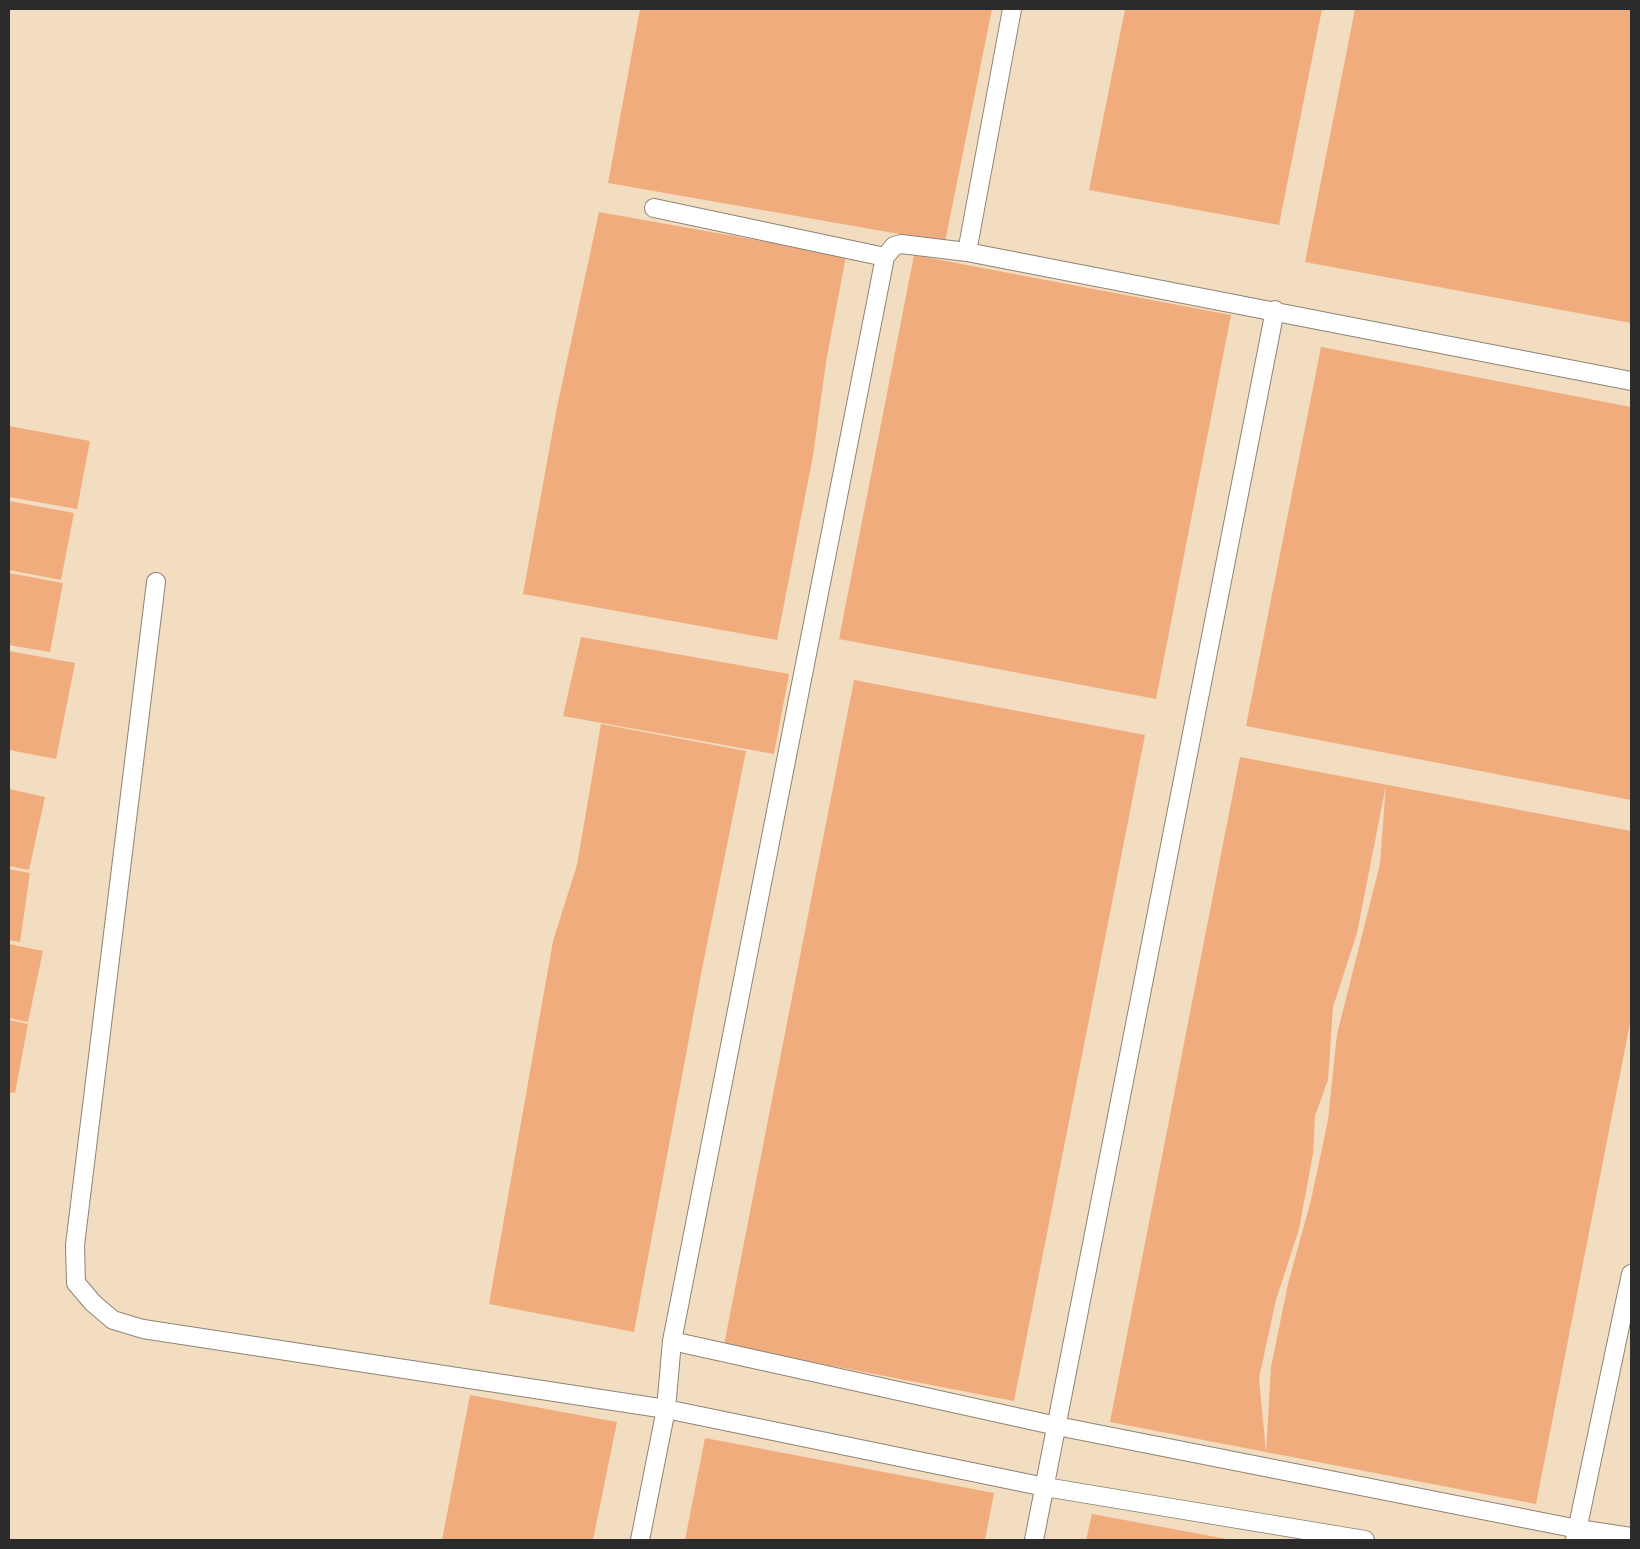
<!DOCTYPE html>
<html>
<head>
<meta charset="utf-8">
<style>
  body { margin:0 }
  #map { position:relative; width:1640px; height:1549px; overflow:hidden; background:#f3ddc0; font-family:"IM FELL DW Pica",serif }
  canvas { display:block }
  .frame { position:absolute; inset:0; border:10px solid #2b2b2b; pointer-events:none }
</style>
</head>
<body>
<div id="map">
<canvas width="1640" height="1549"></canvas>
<div class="frame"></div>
</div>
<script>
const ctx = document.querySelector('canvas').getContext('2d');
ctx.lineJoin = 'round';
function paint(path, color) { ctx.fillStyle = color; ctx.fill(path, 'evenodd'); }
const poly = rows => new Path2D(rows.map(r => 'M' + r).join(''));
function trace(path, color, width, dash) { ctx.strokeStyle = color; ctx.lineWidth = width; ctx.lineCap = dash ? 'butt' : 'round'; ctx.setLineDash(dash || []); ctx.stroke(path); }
paint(poly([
  [640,9,992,9,945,242,608,183],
  [1125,9,1322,9,1279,225,1089,190],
  [1355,9,1631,9,1631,323,1305,262],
  [599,212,846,256,826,362,813,456,777,640,523,594,557,407],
  [914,255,1231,315,1156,699,839,639],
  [1321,347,1631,407,1631,800,1246,726],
  [9,426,90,441,77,509,9,497],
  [9,501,74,513,61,580,9,570],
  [9,573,63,583,50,652,9,645],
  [581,637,789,674,774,754,563,716],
  [9,651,75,663,56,759,9,750],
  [854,680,1145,735,1014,1401,724,1345],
  [601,724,746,751,702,969,634,1332,489,1304,553,941,577,865],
  [1240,757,1631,831,1631,1018,1536,1504,1110,1422],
  [1386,785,1380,864,1337,1034,1328,1120,1311,1200,1288,1284,1271,1367,1266,1453,1259,1378,1276,1300,1299,1229,1313,1154,1315,1116,1328,1080,1333,1007,1357,933],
  [9,789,45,797,29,870,9,866],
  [9,869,30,873,20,942,9,940],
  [9,944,43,951,28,1022,9,1018],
  [9,1020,28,1024,15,1093,9,1092],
  [470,1395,617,1422,593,1540,442,1540],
  [705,1438,994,1493,985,1540,685,1540],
  [1092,1514,1227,1539,1227,1540,1086,1540]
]), '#f1ac7e');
const lane = poly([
  [654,208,885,257],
  [967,252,1631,381],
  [156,582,75,1245,76,1283,93,1303,113,1320,143,1329,666,1409,1045,1487,1365,1540],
  [672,1341,1057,1426,1578,1529,1631,1537],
  [640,1540,666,1409,672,1341,885,257,894,246,901,244,967,252,1012,9],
  [1034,1540,1275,310],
  [1575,1540,1631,1274]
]);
trace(lane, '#8f8476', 20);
trace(lane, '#fff', 18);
</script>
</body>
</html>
